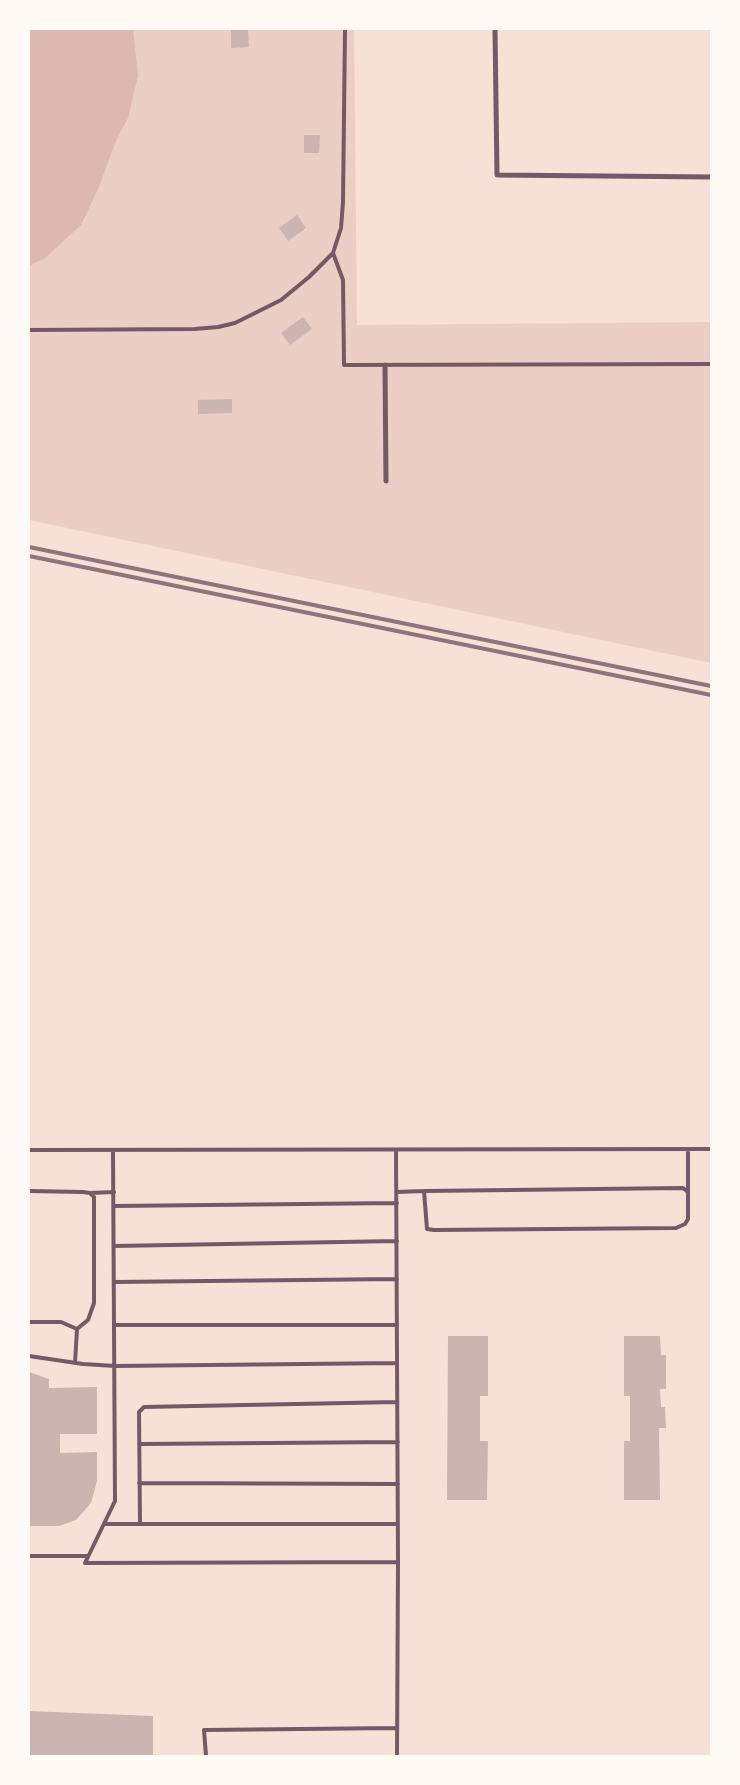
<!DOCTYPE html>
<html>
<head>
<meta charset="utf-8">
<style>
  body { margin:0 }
  #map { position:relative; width:740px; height:1785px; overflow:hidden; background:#f7e1d7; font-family:"Golos Text",sans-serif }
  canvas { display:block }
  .frame { position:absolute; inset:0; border:30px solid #fffaf5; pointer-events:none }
</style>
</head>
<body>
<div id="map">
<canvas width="740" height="1785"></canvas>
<div class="frame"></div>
</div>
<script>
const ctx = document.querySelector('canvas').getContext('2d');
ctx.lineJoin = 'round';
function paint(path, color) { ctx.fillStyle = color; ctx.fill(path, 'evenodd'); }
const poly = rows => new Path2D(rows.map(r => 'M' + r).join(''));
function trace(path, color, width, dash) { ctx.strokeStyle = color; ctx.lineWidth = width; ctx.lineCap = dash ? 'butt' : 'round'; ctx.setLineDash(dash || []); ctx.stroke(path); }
paint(poly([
  [29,29,354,29,357,325,711,322,711,663,29,520]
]), '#ebcfc5');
paint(poly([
  [29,29,133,29,138,76,128,118,115,143,99,187,81,225,45,258,29,266]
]), '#dcb8b0');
paint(poly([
  [231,29,248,29,249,47,231,48],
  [304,135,320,135,319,153,304,153],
  [297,215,306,228,288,241,279,228],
  [303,317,312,329,290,345,281,333],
  [232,399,232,413,198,414,198,400],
  [448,1336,488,1336,488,1396,480,1396,480,1441,488,1441,487,1500,447,1500],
  [624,1336,660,1336,661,1355,666,1355,666,1389,660,1389,661,1407,665,1407,666,1428,659,1428,660,1500,624,1500,624,1441,630,1441,630,1396,624,1396],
  [29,1372,49,1379,49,1388,97,1387,97,1434,60,1434,60,1453,97,1452,97,1481,91,1503,76,1520,59,1526,29,1526],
  [29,1711,153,1716,153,1756,29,1756]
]), '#ccb4b1');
trace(poly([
  [333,253,343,280,344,365,711,364],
  [29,330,195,329,218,327,235,323,281,300,309,277,333,253,341,228,343,202,345,29],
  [29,1150,711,1149],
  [113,1150,115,1501,85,1563,398,1562],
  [396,1150,398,1562,397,1756],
  [29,1191,83,1192,90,1193,94,1197,94,1303,88,1320,77,1329,75,1363],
  [397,1192,424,1191,683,1188,688,1192,688,1219,685,1224,676,1228,434,1230,427,1229,424,1191],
  [688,1192,688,1150],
  [90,1193,114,1192],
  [114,1206,397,1203],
  [114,1246,397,1241],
  [114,1282,397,1279],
  [29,1322,61,1322,77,1329],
  [114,1325,397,1325],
  [29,1356,83,1364,115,1366,397,1363],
  [139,1444,398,1442],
  [139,1483,398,1484],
  [104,1524,398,1524],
  [140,1524,139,1412,144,1407,397,1402],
  [29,1556,88,1556],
  [206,1756,204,1730,397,1728]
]), '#755966', 4);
trace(poly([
  [495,29,497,175,711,177],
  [385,365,386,481]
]), '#755966', 5);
trace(poly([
  [29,547,711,686],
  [29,556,711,695]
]), '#8f747c', 4);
</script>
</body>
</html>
